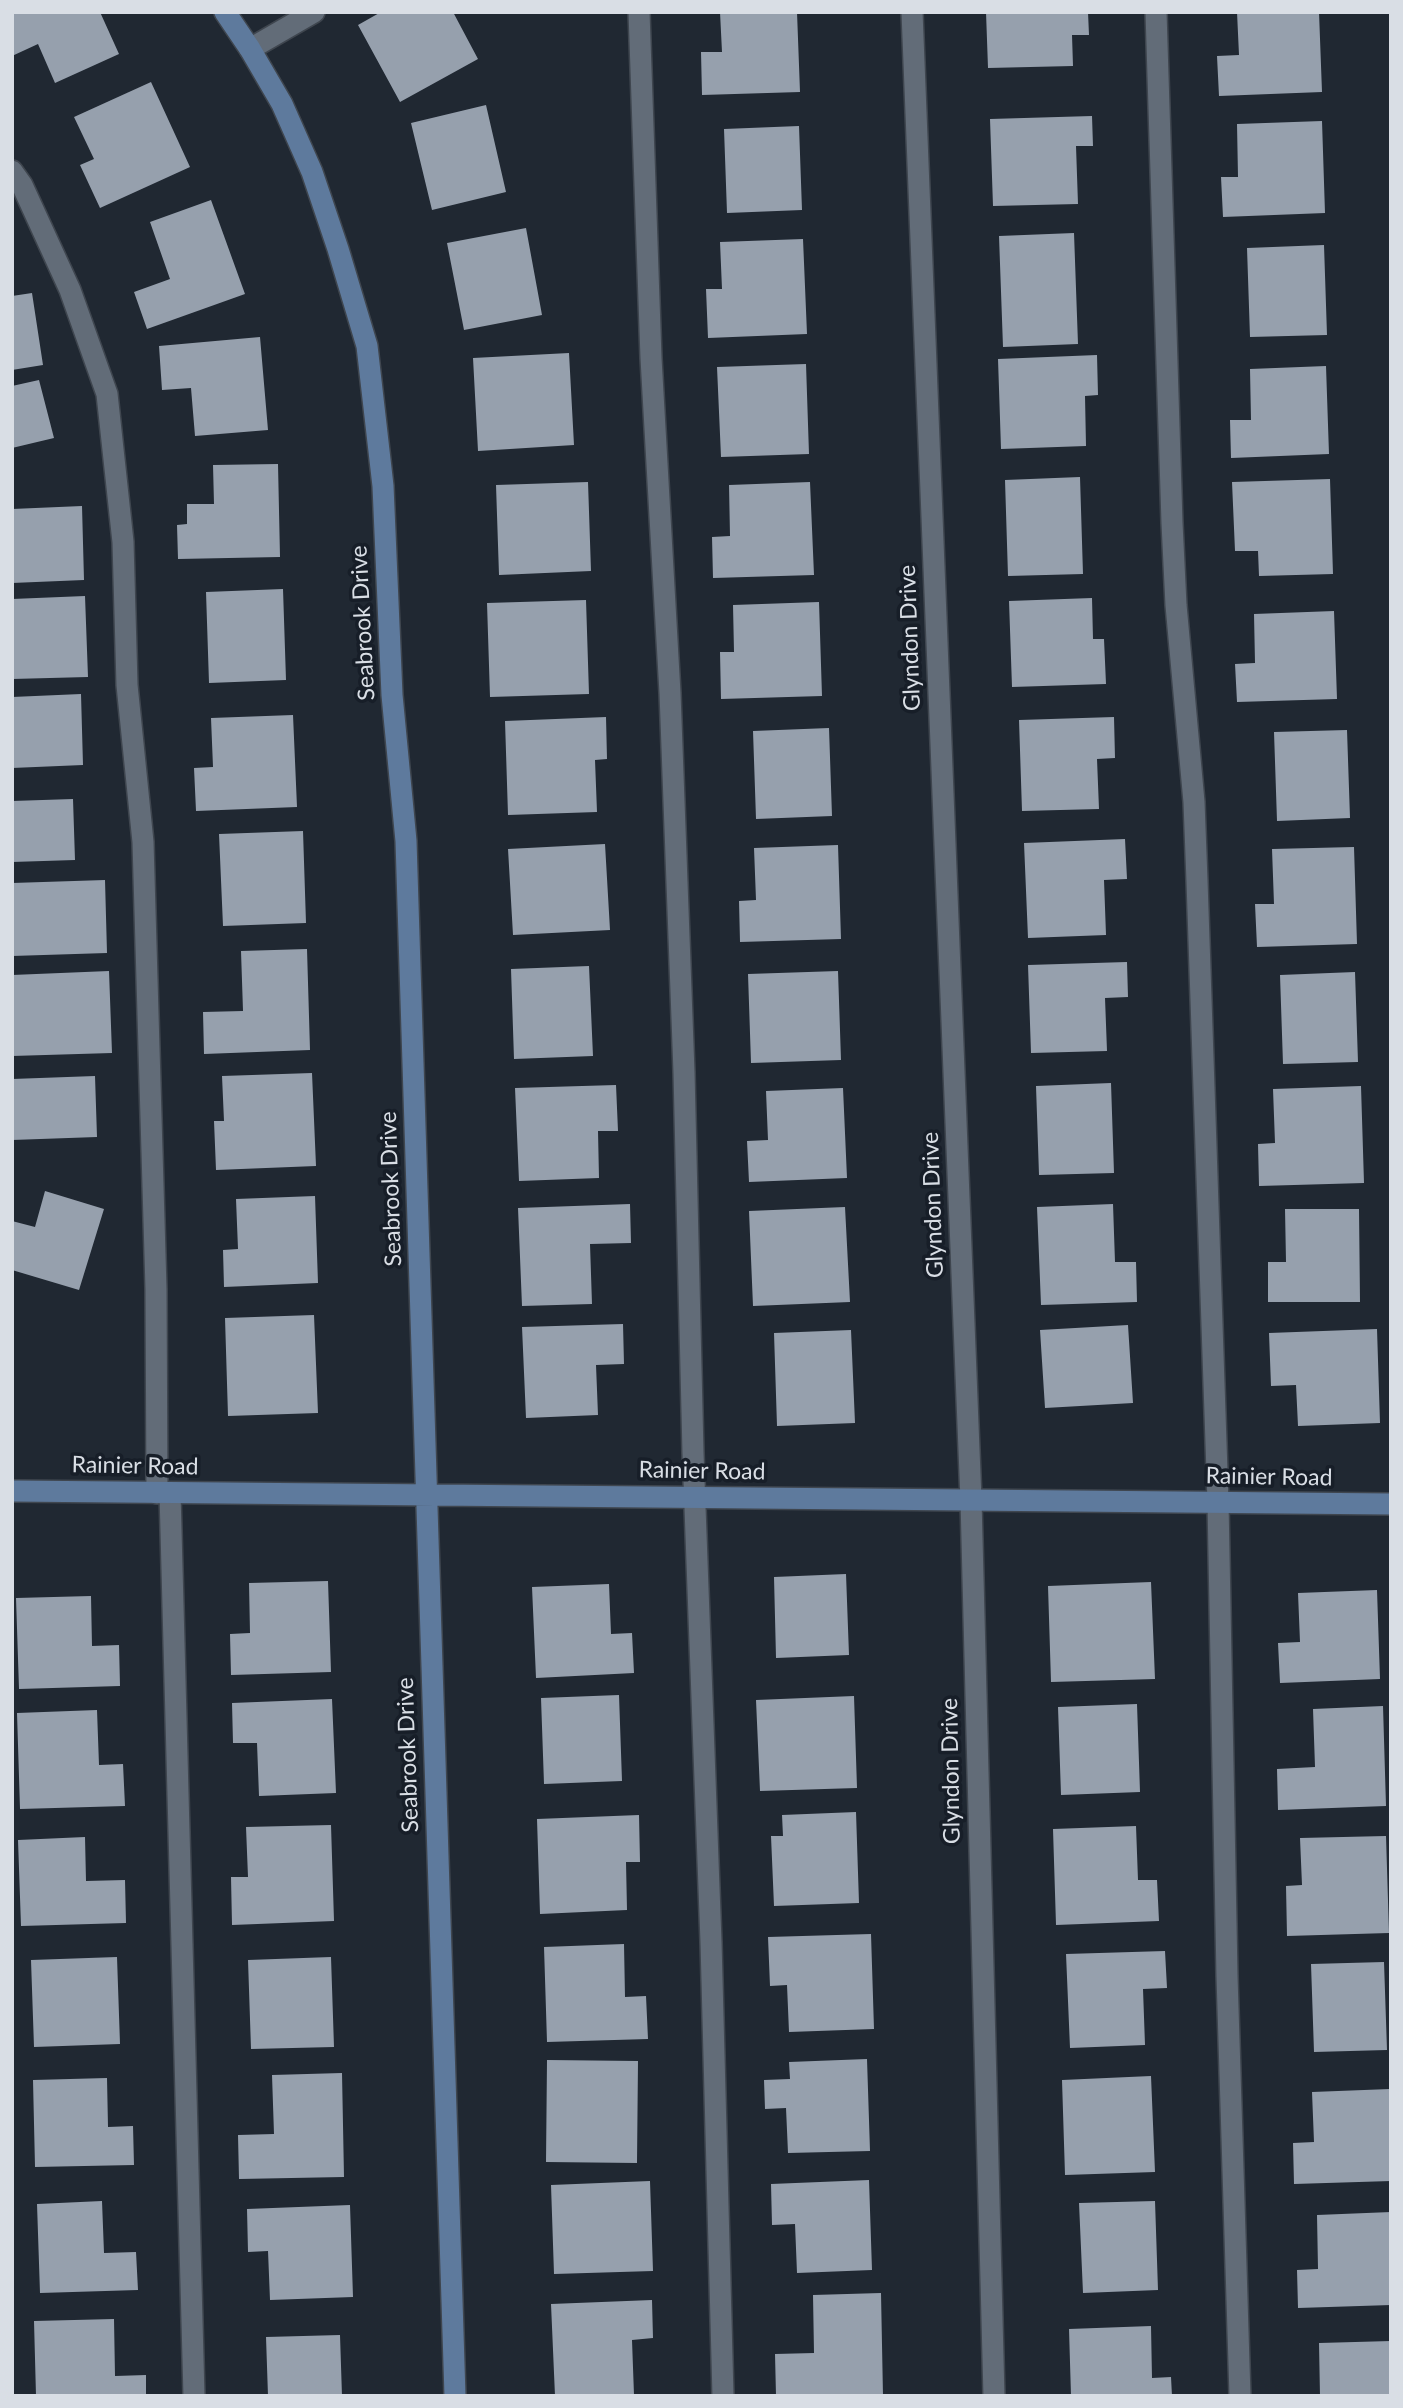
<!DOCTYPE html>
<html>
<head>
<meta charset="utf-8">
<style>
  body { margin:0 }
  #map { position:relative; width:1403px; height:2408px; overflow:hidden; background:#202832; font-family:Lato,sans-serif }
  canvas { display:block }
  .frame { position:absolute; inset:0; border:14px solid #d9dee5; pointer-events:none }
</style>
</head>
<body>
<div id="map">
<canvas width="1403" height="2408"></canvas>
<div class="frame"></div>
</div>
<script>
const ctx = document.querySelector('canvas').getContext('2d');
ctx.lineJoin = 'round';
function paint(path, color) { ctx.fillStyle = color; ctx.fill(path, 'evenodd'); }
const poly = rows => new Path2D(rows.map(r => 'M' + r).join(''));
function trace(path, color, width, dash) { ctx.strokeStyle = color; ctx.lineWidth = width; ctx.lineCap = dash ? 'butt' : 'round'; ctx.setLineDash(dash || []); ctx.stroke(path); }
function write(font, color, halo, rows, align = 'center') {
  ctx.font = font + ' Lato,sans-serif'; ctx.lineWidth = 7; ctx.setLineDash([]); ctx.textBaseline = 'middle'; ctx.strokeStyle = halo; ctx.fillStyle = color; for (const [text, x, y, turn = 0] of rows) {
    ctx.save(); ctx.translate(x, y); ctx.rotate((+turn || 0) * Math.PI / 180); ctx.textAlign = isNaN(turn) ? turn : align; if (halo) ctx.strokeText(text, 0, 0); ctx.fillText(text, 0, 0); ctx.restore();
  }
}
paint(poly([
  [12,12,100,12,119,54,55,83,38,44,12,56],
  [381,12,453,12,478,59,400,102,358,25],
  [720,12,797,12,800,92,702,95,701,52,722,52],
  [986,12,1088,12,1089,35,1072,35,1073,66,988,68],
  [1237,12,1319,12,1322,92,1219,96,1217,56,1239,55],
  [151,82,190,167,100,208,80,165,94,159,74,117],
  [486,105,506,192,432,210,411,123],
  [1092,116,1093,146,1076,146,1078,204,993,206,990,119],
  [1322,121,1325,213,1223,217,1221,177,1238,177,1237,124],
  [799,126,802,210,727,213,724,129],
  [211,200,245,294,147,329,134,292,170,279,150,222],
  [526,228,542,315,464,330,447,243],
  [1074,233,1078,344,1003,347,999,236],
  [803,239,807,334,708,338,706,289,722,289,720,242],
  [1324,245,1327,335,1250,337,1247,248],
  [32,293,43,365,12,370,12,296],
  [260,337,268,430,195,436,191,388,162,390,159,346],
  [569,353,574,445,478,451,473,358],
  [1097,355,1098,395,1085,396,1086,446,1001,449,998,359],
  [806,364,809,454,721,457,717,367],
  [1326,366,1329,454,1231,458,1230,420,1251,420,1250,369],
  [39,380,54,438,12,448,12,386],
  [278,464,280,557,178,559,177,525,187,524,187,504,214,504,213,465],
  [1080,477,1083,574,1008,576,1005,480],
  [1330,479,1333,574,1259,576,1258,551,1235,551,1232,482],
  [588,482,591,571,499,575,496,485],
  [810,482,814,575,713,578,712,537,730,536,729,485],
  [82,506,84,580,12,583,12,509],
  [283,589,286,680,209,683,206,592],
  [85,596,88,677,12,679,12,599],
  [1092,598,1093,639,1104,639,1106,684,1012,687,1009,601],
  [586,600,589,694,490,697,487,603],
  [819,602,822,696,721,699,720,652,734,652,733,605],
  [1334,611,1337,699,1237,702,1235,664,1255,663,1254,614],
  [81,694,83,765,12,768,12,697],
  [293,715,297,807,196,811,194,768,213,767,211,718],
  [606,717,607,759,595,760,597,812,508,815,505,721],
  [1114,717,1115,758,1097,759,1099,809,1022,811,1019,720],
  [829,728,832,816,756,819,753,731],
  [1347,730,1350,818,1277,821,1274,732],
  [73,799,75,860,12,862,12,801],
  [303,831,306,923,223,926,219,834],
  [1125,839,1127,879,1104,880,1106,935,1028,938,1024,843],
  [605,844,610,930,513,935,508,849],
  [838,845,841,939,740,942,739,901,756,900,754,848],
  [1354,847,1357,944,1257,947,1255,904,1274,904,1272,849],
  [105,880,107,953,12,956,12,883],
  [307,949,310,1050,204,1054,203,1012,243,1011,241,951],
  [1127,962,1128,997,1105,998,1107,1051,1031,1053,1028,965],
  [589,966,593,1056,514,1059,511,969],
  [109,971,112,1053,12,1056,12,975],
  [838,971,841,1060,751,1063,748,974],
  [1355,972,1358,1062,1283,1064,1280,975],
  [312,1073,316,1166,216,1170,214,1121,224,1121,222,1076],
  [95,1076,97,1137,12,1140,12,1079],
  [1111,1083,1114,1173,1039,1175,1036,1086],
  [616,1085,618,1131,598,1131,599,1178,519,1181,515,1088],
  [1361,1086,1364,1183,1259,1186,1258,1144,1275,1143,1273,1089],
  [843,1088,847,1178,749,1182,747,1141,768,1140,766,1091],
  [45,1191,104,1209,79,1290,12,1270,12,1221,35,1227],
  [315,1196,318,1283,224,1287,223,1250,238,1249,236,1199],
  [630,1204,631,1243,590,1244,592,1304,522,1306,518,1208],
  [1113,1204,1115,1262,1136,1262,1137,1302,1041,1305,1037,1207],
  [845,1207,850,1302,753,1306,749,1211],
  [1285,1209,1359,1209,1360,1302,1268,1302,1268,1262,1286,1262],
  [314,1315,318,1413,228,1416,225,1318],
  [623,1324,624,1364,596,1365,598,1415,526,1418,522,1327],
  [1128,1325,1133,1403,1045,1408,1040,1330],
  [1377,1329,1380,1423,1298,1426,1296,1385,1271,1386,1269,1333],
  [851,1330,855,1423,777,1426,774,1333],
  [846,1574,849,1655,776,1658,774,1577],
  [328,1581,331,1672,231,1675,230,1634,250,1633,249,1583],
  [1151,1582,1155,1679,1051,1682,1048,1586],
  [609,1584,611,1634,632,1633,634,1673,536,1678,532,1587],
  [1377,1590,1380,1679,1280,1683,1278,1643,1300,1642,1298,1593],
  [91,1596,92,1646,119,1645,120,1686,19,1689,16,1598],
  [619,1695,622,1781,544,1784,541,1698],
  [854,1696,857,1788,760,1791,756,1700],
  [332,1699,336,1793,259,1796,257,1743,233,1743,232,1703],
  [1137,1704,1140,1792,1061,1795,1058,1707],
  [1383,1706,1386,1806,1278,1810,1277,1769,1315,1767,1313,1709],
  [97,1710,99,1765,123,1764,125,1806,20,1809,17,1713],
  [856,1812,859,1903,774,1906,771,1836,783,1836,782,1815],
  [639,1815,640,1862,626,1862,627,1910,540,1914,537,1819],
  [331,1825,334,1921,232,1925,231,1877,248,1877,246,1827],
  [1136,1826,1138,1880,1157,1880,1159,1921,1056,1925,1053,1829],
  [1386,1836,1389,1933,1287,1936,1286,1886,1302,1885,1300,1838],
  [85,1837,86,1881,125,1880,126,1923,21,1926,18,1840],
  [871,1934,874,2029,789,2032,787,1985,770,1986,768,1937],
  [624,1944,625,1997,646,1996,648,2039,547,2042,544,1947],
  [1165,1951,1167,1988,1143,1989,1145,2045,1070,2048,1066,1954],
  [117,1957,120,2044,34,2047,31,1960],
  [331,1957,334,2047,251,2049,248,1960],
  [1384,1962,1387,2050,1314,2052,1311,1964],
  [867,2059,870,2151,788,2153,786,2108,765,2109,764,2080,790,2079,789,2062],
  [547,2060,638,2061,637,2163,546,2162],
  [342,2073,344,2177,239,2179,238,2135,274,2134,272,2075],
  [1151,2076,1155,2172,1065,2175,1062,2080],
  [107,2078,108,2127,133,2126,134,2165,35,2167,33,2080],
  [1390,2089,1391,2181,1294,2184,1293,2143,1314,2142,1312,2092],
  [869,2180,872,2270,797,2273,795,2224,772,2225,771,2184],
  [650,2181,653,2271,554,2274,551,2185],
  [102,2201,104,2253,136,2252,138,2290,40,2293,37,2204],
  [1155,2201,1158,2290,1083,2293,1079,2203],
  [350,2205,353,2297,270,2300,268,2251,248,2252,247,2209],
  [1391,2212,1391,2305,1298,2308,1297,2270,1318,2269,1317,2215],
  [881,2293,883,2396,776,2396,775,2354,814,2353,813,2295],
  [652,2300,653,2338,632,2340,634,2395,555,2396,551,2304],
  [114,2319,115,2376,146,2375,146,2396,36,2396,34,2321],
  [1151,2326,1152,2378,1171,2377,1172,2396,1071,2396,1069,2329],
  [340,2335,342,2396,268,2396,266,2337],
  [1391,2341,1391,2396,1320,2396,1319,2343]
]), '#96a0ad');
const lane = poly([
  [639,12,651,358,670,693,684,1072,693,1453,711,1942,723,2396],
  [1156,12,1172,523,1176,605,1194,802,1197,881,1218,1502,1227,1976,1240,2396],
  [250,49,314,12],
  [12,171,22,185,70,290,107,394,123,542,127,685,143,842,156,1289,157,1493],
  [170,1493,194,2396]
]);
const street = poly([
  [912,12,971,1500,994,2396]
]);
const secondary = poly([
  [225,12,250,49,282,104,312,172,338,249,367,346,383,486,392,695,406,841,455,2396],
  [12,1491,1391,1504]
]);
trace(lane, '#3f464f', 24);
trace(street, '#3f464f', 24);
trace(secondary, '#3f464f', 24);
trace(lane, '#626c78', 21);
trace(street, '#626c78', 21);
trace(secondary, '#5e7a9d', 21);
write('23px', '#d9dee5', '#171e28', [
  ["Seabrook Drive",363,623,-93],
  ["Glyndon Drive",910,638,-92],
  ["Seabrook Drive",391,1189,-92],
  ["Glyndon Drive",933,1205,-92],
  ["Rainier Road",135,1466,1],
  ["Rainier Road",702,1471,1],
  ["Rainier Road",1269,1477,1],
  ["Seabrook Drive",408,1755,-92],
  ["Glyndon Drive",951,1771,-91]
]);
</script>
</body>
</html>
